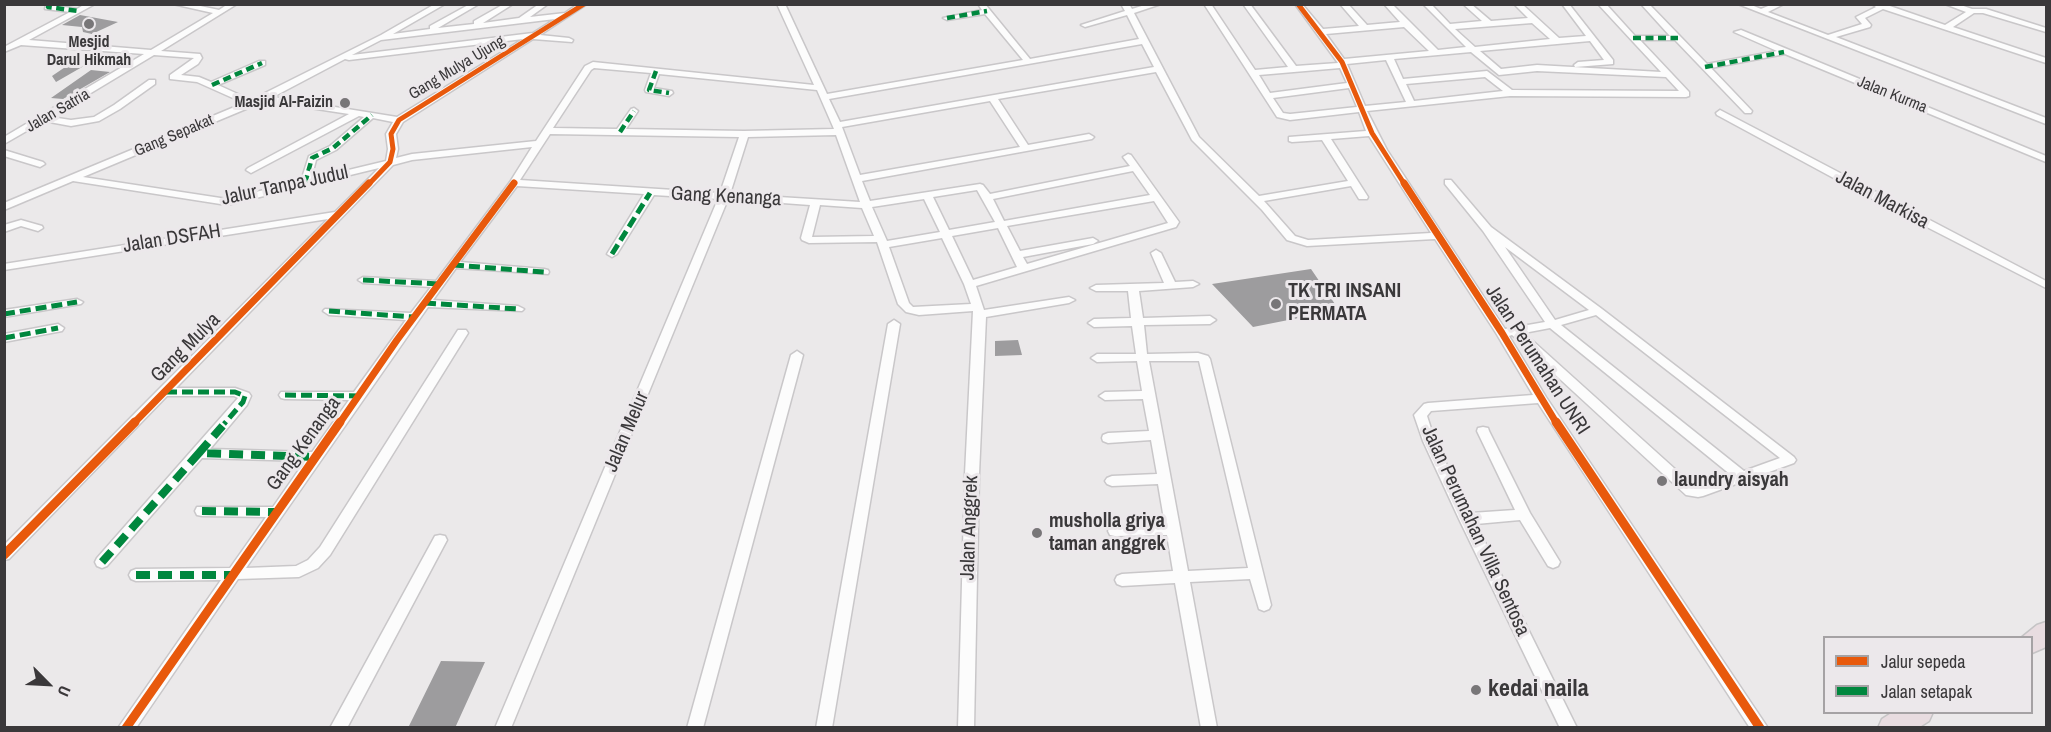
<!DOCTYPE html>
<html>
<head>
<meta charset="utf-8">
<style>
  body { margin:0 }
  #map { position:relative; width:2051px; height:732px; overflow:hidden; background:#ebe9ea; font-family:"Archivo Narrow",sans-serif }
  canvas { display:block }
  .frame { position:absolute; inset:0; border:6px solid #3a383a; pointer-events:none }
  .legend { position:absolute; left:1823px; top:636px; width:210px; height:78px; box-sizing:border-box; background:#ece8eb; border:2px solid #a5a2a4; margin:0; padding:8px 10px; list-style:none; font-size:18px; color:#3a383a }
  .legend li { display:flex; align-items:center; gap:12px; height:30px }
  .legend b { width:30px; border:2px solid #a5a2a4 }
  .north { position:absolute; left:18px; top:654px; width:60px; height:60px; -webkit-text-stroke:4px #ece8eb; paint-order:stroke; rotate:114deg; font-size:16px; font-weight:700; line-height:24px; text-align:center; color:#3a383a }
  .north::after { content:''; display:block; margin:auto; width:21px; height:27px; background:#3a383a; clip-path:polygon(50% 0,100% 100%,50% 72%,0 100%) }
</style>
</head>
<body>
<div id="map">
<canvas width="2051" height="732"></canvas>
<div class="frame"></div>
<ul class="legend">
<li><b style="height:8px;background:#e8590c"></b>Jalur sepeda</li>
<li><b style="height:8px;background:#00873e"></b>Jalan setapak</li>
</ul>
<div class="north">U</div>
</div>
<script>
const ctx = document.querySelector('canvas').getContext('2d');
ctx.lineJoin = 'round';
function paint(path, color) { ctx.fillStyle = color; ctx.fill(path, 'evenodd'); }
const poly = rows => new Path2D(rows.map(r => 'M' + r).join(''));
function trace(path, color, width, dash) { ctx.strokeStyle = color; ctx.lineWidth = width; ctx.lineCap = dash ? 'butt' : 'round'; ctx.setLineDash(dash || []); ctx.stroke(path); }
function write(font, color, halo, rows, align = 'center') {
  ctx.font = font + ' "Archivo Narrow",sans-serif'; ctx.lineWidth = 6; ctx.setLineDash([]); ctx.textBaseline = 'middle'; ctx.strokeStyle = halo; ctx.fillStyle = color; for (const [text, x, y, turn = 0] of rows) {
    ctx.save(); ctx.translate(x, y); ctx.rotate((+turn || 0) * Math.PI / 180); ctx.textAlign = isNaN(turn) ? turn : align; if (halo) ctx.strokeText(text, 0, 0); ctx.fillText(text, 0, 0); ctx.restore();
  }
}
paint(poly([
  [80,15,118,22,92,34,83,32,82,27,62,25],
  [80,57,96,59,56,82,52,76],
  [91,70,110,72,63,99,51,98],
  [1311,269,1339,310,1253,327,1212,284],
  [1018,340,1022,355,995,356,995,341],
  [441,661,485,662,455,728,408,728]
]), '#9d9c9e');
const minor = poly([
  [46,4,77,9,85,4,95,4,29,40,151,50,213,13,173,4,191,4,219,10,228,4,237,4,161,51,200,54,202,58,198,64,181,75,199,77,211,82,259,61,265,61,265,65,218,85,251,100,381,35,435,4,445,4,393,34,430,29,430,26,470,4,479,4,438,28,474,24,474,21,504,4,513,4,483,23,519,18,539,4,548,4,530,17,565,13,578,4,587,4,540,35,569,38,573,40,572,42,533,39,403,122,396,134,398,149,396,158,412,154,536,141,585,66,593,62,814,85,777,4,785,4,827,94,1023,60,985,14,947,20,943,18,982,10,978,4,985,4,1030,59,1139,39,1127,15,1085,27,1081,25,1125,11,1121,4,1129,4,1132,9,1148,4,1161,4,1134,13,1199,137,1259,196,1348,181,1322,140,1292,142,1289,141,1289,137,1366,131,1359,112,1290,120,1277,117,1204,4,1211,4,1255,70,1288,67,1243,4,1250,4,1296,66,1338,63,1295,4,1302,4,1323,29,1359,26,1340,4,1348,4,1367,25,1400,22,1384,4,1392,4,1438,50,1466,47,1423,4,1431,4,1450,24,1482,21,1463,4,1471,4,1491,21,1528,18,1514,4,1522,4,1559,38,1586,36,1562,4,1569,4,1613,60,1613,64,1575,67,1574,65,1578,62,1604,60,1590,41,1480,51,1501,69,1537,65,1661,72,1598,4,1606,4,1635,36,1670,36,1641,4,1649,4,1707,64,1777,51,1734,32,1741,30,2046,156,2046,162,1785,54,1711,68,1752,111,1751,113,1745,113,1675,40,1640,40,1689,92,1689,96,1686,97,1510,96,1367,111,1387,150,1505,329,1545,322,1483,231,1445,184,1445,180,1451,180,1491,227,1602,309,1794,457,1796,460,1794,463,1703,496,1698,497,1686,495,1512,335,1509,336,1546,397,1768,728,1750,728,1538,403,1431,411,1427,416,1435,441,1471,513,1515,510,1477,431,1478,428,1483,427,1488,428,1489,431,1530,513,1560,562,1558,566,1553,568,1548,566,1520,520,1476,524,1577,728,1560,728,1459,519,1423,441,1414,415,1424,404,1428,403,1533,395,1496,333,1435,239,1307,246,1287,240,1262,210,1192,140,1156,72,998,99,1028,145,1089,134,1094,137,1092,139,862,181,870,201,980,184,983,185,990,194,1130,166,1123,157,1128,154,1131,155,1179,222,1176,227,976,286,984,310,1069,297,1075,300,1069,303,986,317,979,474,974,728,958,728,965,474,973,311,919,315,906,312,898,304,877,242,809,243,802,240,801,238,810,205,728,199,511,728,495,728,718,199,654,195,617,254,612,257,607,254,644,194,517,186,460,262,544,269,548,270,549,272,548,274,456,268,433,300,518,306,524,309,522,311,428,307,246,568,296,566,308,560,320,547,458,330,466,330,468,333,330,555,318,568,299,577,238,579,136,728,118,728,221,580,136,581,131,579,129,575,131,571,136,569,230,568,266,517,202,516,197,515,195,511,197,507,273,507,305,461,202,458,107,566,102,568,97,566,95,562,97,558,238,398,234,396,167,396,9,559,4,560,4,545,328,219,4,270,4,264,335,212,379,168,227,205,73,181,4,210,4,203,244,103,197,82,170,79,170,75,194,58,154,55,51,117,71,120,94,117,114,105,149,80,155,80,155,84,120,109,99,121,71,126,44,121,4,144,4,137,144,54,21,45,4,52,4,47,70,12,45,9,46,4],
  [555,19,533,33,352,55,381,40,555,19],
  [1532,23,1550,39,1475,47,1455,29,1532,23],
  [1404,27,1429,51,1344,59,1326,34,1404,27],
  [523,39,397,117,273,97,345,59,349,60,523,39],
  [1142,44,1154,67,840,122,829,99,1142,44],
  [1471,52,1499,75,1537,71,1666,77,1679,91,1512,90,1487,71,1403,79,1394,59,1471,52],
  [1386,60,1406,102,1365,106,1347,64,1386,60],
  [594,68,651,73,645,90,646,92,669,96,673,93,672,91,654,88,659,74,817,90,834,129,744,131,626,129,638,111,634,108,631,109,617,129,553,128,591,70,594,68],
  [1340,68,1347,83,1270,93,1259,75,1340,68],
  [1485,77,1503,91,1414,101,1406,84,1485,77],
  [1349,88,1357,107,1290,114,1283,113,1273,98,1349,88],
  [265,101,349,114,248,168,246,170,251,173,359,116,364,117,330,146,309,156,301,181,227,199,83,177,265,101],
  [990,101,1020,147,860,175,842,127,990,101],
  [373,118,393,122,386,134,388,149,386,161,311,179,316,160,336,150,373,118],
  [550,134,739,137,720,193,520,180,550,134],
  [836,135,860,202,730,194,748,137,836,135],
  [1369,136,1431,233,1308,240,1295,236,1264,201,1351,186,1359,199,1367,199,1368,197,1331,139,1369,136],
  [532,147,510,182,436,281,363,277,358,280,363,283,431,287,411,313,325,309,323,311,329,315,406,320,354,392,281,392,279,395,281,398,285,399,349,400,312,452,210,449,247,405,251,396,249,393,235,388,176,388,393,165,412,160,532,147],
  [1133,171,1150,195,1004,221,993,199,1133,171],
  [977,190,995,222,949,230,933,197,977,190],
  [924,199,940,232,887,241,872,207,924,199],
  [1154,201,1168,223,1027,264,1023,257,1093,244,1098,241,1093,238,1020,251,1007,226,1154,201],
  [820,205,862,208,874,236,812,237,820,205],
  [998,228,1017,267,973,280,952,236,998,228],
  [942,238,964,284,971,304,913,307,909,303,889,247,942,238],
  [1505,247,1589,310,1555,320,1505,247],
  [1596,315,1780,458,1744,471,1561,325,1596,315],
  [1550,328,1731,475,1695,487,1524,333,1550,328],
  [1738,4,1749,4,1761,9,1773,4,1784,4,1768,12,1828,35,1862,24,1856,17,1876,7,1872,4,1884,4,1945,25,1966,12,1945,4,1958,4,1972,9,1986,9,2046,28,2046,32,1983,13,1974,13,1953,27,2046,58,2046,63,1883,9,1865,18,1871,25,1870,27,1836,37,2046,118,2046,124,1738,4],
  [1720,110,2046,281,2046,288,1878,202,1717,115,1716,113,1720,110],
  [4,150,43,162,45,164,40,167,4,156,4,150],
  [21,220,42,226,43,228,38,231,21,226,4,232,4,225,21,220],
  [1156,250,1161,253,1175,282,1193,281,1199,284,1193,287,1139,291,1143,318,1210,316,1216,320,1210,324,1144,325,1147,354,1198,353,1208,356,1210,359,1271,605,1269,609,1264,611,1259,609,1250,579,1190,582,1217,728,1201,728,1175,583,1122,586,1117,584,1115,580,1117,576,1122,574,1173,571,1167,535,1115,536,1110,535,1108,531,1110,527,1115,526,1165,525,1158,484,1112,486,1107,484,1105,481,1107,478,1112,476,1157,474,1151,440,1108,443,1103,441,1102,438,1103,435,1108,433,1149,431,1143,399,1105,400,1099,396,1105,392,1142,391,1137,361,1097,362,1091,358,1097,354,1136,354,1132,326,1094,327,1088,323,1094,319,1131,318,1128,291,1096,291,1090,288,1096,285,1164,283,1151,253,1156,250],
  [1149,361,1199,361,1248,568,1188,571,1149,361],
  [77,299,83,302,81,304,4,317,4,310,77,299],
  [894,320,900,324,832,728,816,728,888,324,894,320],
  [58,324,64,328,62,331,4,342,4,334,58,324],
  [797,351,803,355,703,728,687,728,791,355,797,351],
  [440,535,445,536,447,540,347,728,330,728,435,536,440,535]
]);
const trunk = poly([
  [2046,622,2046,647,2032,653,2032,638,2021,638,2037,625,2046,622],
  [1893,712,1933,712,1929,721,1918,728,1878,728,1882,719,1893,712]
]);
trace(minor, '#c9c7c9', 3);
trace(trunk, '#c5c4c5', 3);
paint(minor, '#fcfcfc');
paint(trunk, '#e8dce0');
trace(poly([
  [51,4,48,7,78,11],
  [947,18,987,11],
  [1633,38,1678,38],
  [1705,67,1784,52],
  [656,71,649,90,669,93],
  [212,85,262,63],
  [620,132,634,111],
  [305,183,312,158,333,148,372,115]
]), '#00873e', 4.5, [8, 4.5]);
trace(poly([
  [612,254,650,193],
  [453,265,544,272],
  [363,280,439,284],
  [425,303,518,309],
  [329,311,414,317],
  [4,314,77,302],
  [4,338,58,328],
  [166,392,235,392,245,396,243,402,224,424],
  [285,395,360,396]
]), '#00873e', 5, [11, 5]);
trace(poly([
  [199,453,226,422],
  [202,511,276,512],
  [102,562,199,453,314,457],
  [136,575,231,575]
]), '#00873e', 8, [14, 8]);
trace(poly([
  [1298,4,1342,62,1372,133,1405,185],
  [368,185,390,162,393,149,391,134,399,120,584,4],
  [513,185,514,183]
]), '#e8590c', 5);
trace(poly([
  [1404,183,1502,333,1557,424],
  [133,424,369,183],
  [339,424,397,340,514,183]
]), '#e8590c', 7);
trace(poly([
  [1556,422,1760,728],
  [4,555,135,422],
  [126,728,340,422]
]), '#e8590c', 9);
for (const [x, y, r, color] of [
  [89,24,6,"#787678"],
  [345,103,6,"#787678"],
  [1276,304,6,"#787678"],
  [1662,481,6,"#787678"],
  [1037,533,6,"#787678"],
  [1476,690,6,"#787678"]
]) { const dot = new Path2D(); dot.arc(x, y, r, 0, 2 * Math.PI); ctx.fillStyle = color; ctx.fill(dot); trace(dot, '#ece8eb', 2); }
write('bold 16px', '#3a383a', '#ece8eb', [
  ["Mesjid",89,43],
  ["Darul Hikmah",89,61],
  ["Masjid Al-Faizin",333,103,"right"]
]);
write('16px', '#3a383a', '#ece8eb', [
  ["Gang Mulya Ujung",457,68,-31],
  ["Jalan Kurma",1892,95,22],
  ["Jalan Satria",58,111,-30],
  ["Gang Sepakat",174,136,-23]
]);
write('20px', '#3a383a', '#ece8eb', [
  ["Jalur Tanpa Judul",285,186,-12],
  ["Gang Kenanga",726,197,3],
  ["Jalan Markisa",1882,200,28],
  ["Jalan DSFAH",172,239,-9],
  ["Gang Mulya",186,348,-45],
  ["Jalan Perumahan UNRI",1537,360,57],
  ["Jalan Melur",627,432,-67],
  ["Gang Kenanga",304,444,-54],
  ["Jalan Anggrek",970,528,-88],
  ["Jalan Perumahan Villa Sentosa",1475,531,65]
]);
write('bold 20px', '#3a383a', '#ece8eb', [
  ["TK TRI INSANI",1288,292],
  ["PERMATA",1288,315],
  ["laundry aisyah",1674,481],
  ["musholla griya",1049,522],
  ["taman anggrek",1049,545]
], 'left');
write('bold 24px', '#3a383a', '#ece8eb', [
  ["kedai naila",1488,690]
], 'left');
</script>
</body>
</html>
